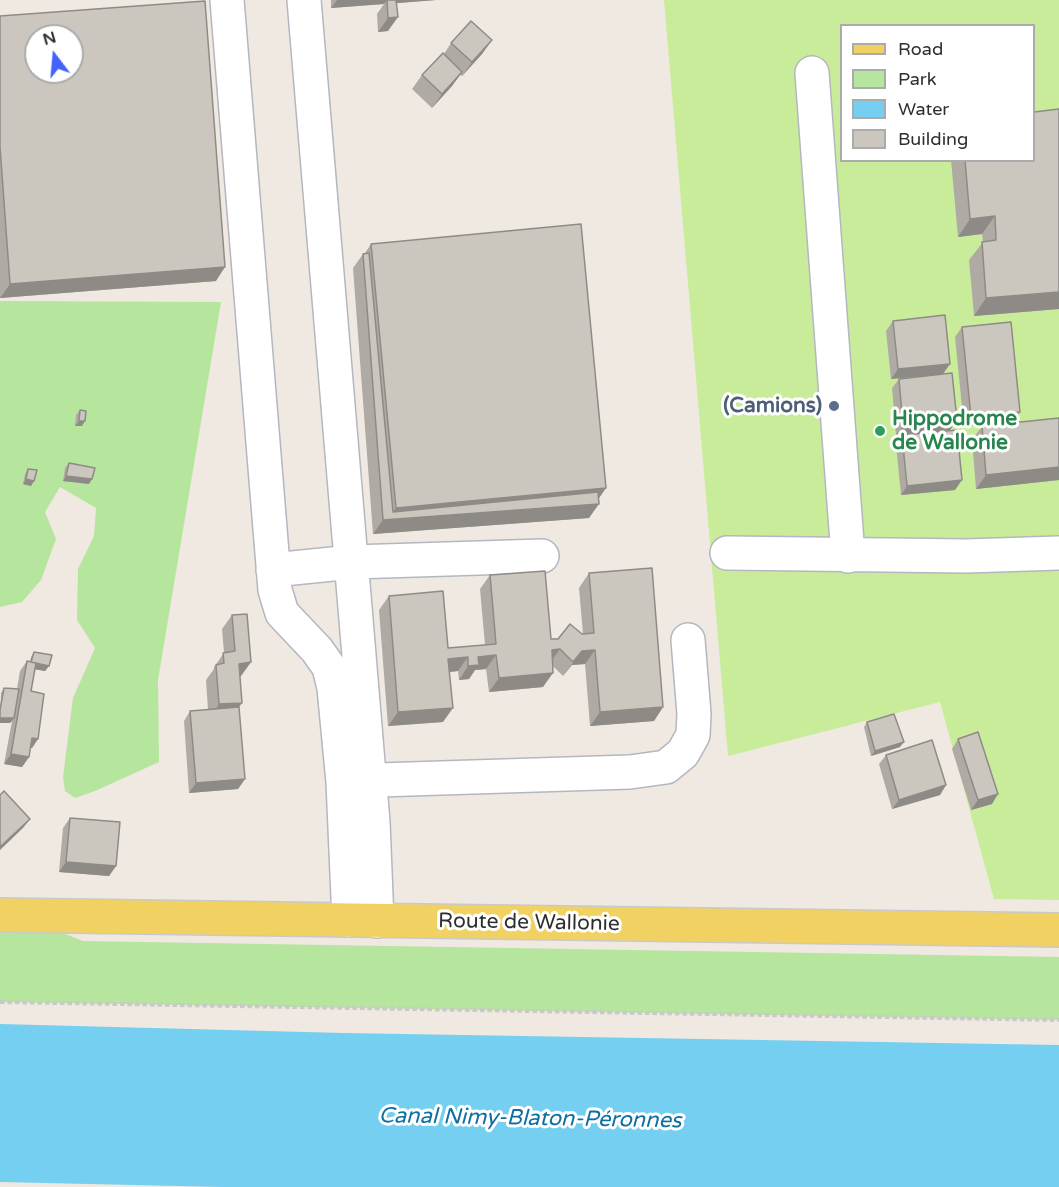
<!DOCTYPE html>
<html>
<head>
<meta charset="utf-8">
<style>
  body { margin:0 }
  #map { position:relative; width:1059px; height:1187px; overflow:hidden; background:#efe9e1; font-family:"Varela Round",sans-serif }
  canvas { display:block }
  .legend { position:absolute; left:840px; top:24px; width:195px; height:138px; box-sizing:border-box; background:#fff; border:2px solid #ababab; margin:0; padding:8px 10px; list-style:none; font-size:18px; color:#2e2e2e }
  .legend li { display:flex; align-items:center; gap:12px; height:30px }
  .legend b { width:30px; border:2px solid #ababab }
  .north { position:absolute; left:24px; top:24px; width:60px; height:60px; box-sizing:border-box; background:#fff; border:2px solid #ababab; border-radius:50%; rotate:344deg; font-size:16px; font-weight:700; line-height:24px; text-align:center; color:#2e2e2e }
  .north::after { content:''; display:block; margin:auto; width:21px; height:27px; background:#4264fb; clip-path:polygon(50% 0,100% 100%,50% 72%,0 100%) }
</style>
</head>
<body>
<div id="map">
<canvas width="1059" height="1187"></canvas>
<ul class="legend">
<li><b style="height:8px;background:#f2d163"></b>Road</li>
<li><b style="height:16px;background:#b6e59e"></b>Park</li>
<li><b style="height:16px;background:#75cff0"></b>Water</li>
<li><b style="height:16px;background:#cbc7bf"></b>Building</li>
</ul>
<div class="north">N</div>
</div>
<script>
const ctx = document.querySelector('canvas').getContext('2d');
ctx.lineJoin = 'round';
function paint(path, color) { ctx.fillStyle = color; ctx.fill(path, 'evenodd'); }
const poly = rows => new Path2D(rows.map(r => 'M' + r).join(''));
function trace(path, color, width, dash) { ctx.strokeStyle = color; ctx.lineWidth = width; ctx.lineCap = dash ? 'butt' : 'round'; ctx.setLineDash(dash || []); ctx.stroke(path); }
function write(font, color, halo, rows, align = 'center') {
  ctx.font = font + ' "Varela Round",sans-serif'; ctx.lineWidth = 6; ctx.setLineDash([]); ctx.textBaseline = 'middle'; ctx.strokeStyle = halo; ctx.fillStyle = color; for (const [text, x, y, turn = 0] of rows) {
    ctx.save(); ctx.translate(x, y); ctx.rotate((+turn || 0) * Math.PI / 180); ctx.textAlign = isNaN(turn) ? turn : align; if (halo) ctx.strokeText(text, 0, 0); ctx.fillText(text, 0, 0); ctx.restore();
  }
}
paint(poly([
  [0,301,221,302,158,680,159,762,95,791,75,798,65,791,63,777,73,698,95,648,77,620,78,569,94,536,96,508,60,487,45,512,56,539,41,580,22,602,0,607],
  [0,915,17,915,83,941,1059,957,1059,1020,0,1002]
]), '#b6e59e');
paint(poly([
  [664,0,1059,0,1059,900,994,899,940,702,728,756],
  [842,26,1034,26,1034,160,842,160]
]), '#c9ec9a');
paint(poly([
  [0,1024,343,1033,1059,1045,1059,1187,223,1187,0,1182]
]), '#75cff0');
const minor = poly([
  [227,0,275,590,282,613,317,650,329,667,334,688,343,782,349,920],
  [304,0,373,822,377,921],
  [812,73,848,556],
  [727,553,966,556,1059,553],
  [273,570,352,562,542,556],
  [347,781,630,772,666,767,683,753,693,735,694,714,688,640]
]);
const major = poly([
  [0,915,1059,930]
]);
trace(minor, '#b4b7c1', 36);
trace(major, '#c9c9c9', 36);
trace(poly([
  [0,1002,1059,1020]
]), '#c9c9c9', 4, [4.5, 3]);
trace(minor, '#fff', 33);
trace(major, '#f2d163', 33);
paint(poly([
  [331,0,436,0,396,3,388,31,378,32,377,14,384,4,331,8],
  [0,16,216,281,0,298],
  [492,40,482,54,462,76,460,75,452,86,432,108,412,89,422,75,444,54,451,43],
  [951,160,1034,160,1059,309,974,316,969,260,983,242,982,234,958,237],
  [371,244,598,499,589,518,373,534,353,268,363,254,365,253],
  [893,321,943,374,891,379,886,331],
  [962,327,1020,412,1013,422,964,427,955,337],
  [899,379,957,420,950,430,896,435,892,388],
  [80,410,82,426,75,426,76,415],
  [1059,418,1059,480,976,489,972,440,982,426],
  [902,435,955,490,901,495,896,445],
  [69,463,89,484,63,481,65,468],
  [28,469,31,486,23,484,25,474],
  [589,573,663,707,654,721,590,726,585,664,572,665,563,676,553,666,543,687,489,692,486,669,475,670,469,679,459,680,458,671,450,672,443,722,388,726,379,610,389,596,448,648,485,645,480,589,490,575,551,639,558,639,583,634,579,588],
  [232,615,251,662,240,677,239,707,245,779,238,789,189,793,184,721,190,711,208,710,206,680,214,669,214,667,224,653,222,629],
  [34,652,49,666,45,671,35,669,31,691,38,739,32,748,30,748,29,757,22,767,4,764,12,721,10,723,0,723,1,693,4,688,17,689,20,671,27,661,30,662,31,657],
  [867,722,900,747,871,756,864,727],
  [958,739,992,804,971,810,952,749],
  [886,755,946,785,940,795,892,809,879,764],
  [70,818,116,866,109,876,59,872,63,828]
]), '#afaba4');
paint(poly([
  [337,0,387,0,384,4,331,8],
  [387,0,436,0,387,4],
  [398,17,388,31,378,32,388,18],
  [492,40,482,54,462,76,472,62],
  [462,72,452,86,432,108,442,94],
  [995,216,982,234,958,237,970,219],
  [225,267,216,281,0,298,10,284],
  [1059,292,1059,309,974,316,986,298],
  [950,364,943,374,891,379,898,369],
  [1020,412,1013,422,964,427,971,417],
  [957,420,950,430,896,435,903,426],
  [79,421,85,421,82,426,75,426],
  [1059,467,1059,480,976,489,986,475],
  [66,476,92,479,89,484,63,481],
  [26,479,34,481,31,486,23,484],
  [962,480,955,490,901,495,907,486],
  [606,488,595,504,599,504,589,518,373,534,383,520,388,520,396,508],
  [560,649,550,663,552,650],
  [595,650,585,664,572,665,563,676,582,651],
  [496,655,486,669,475,670,469,679,459,680,468,666,478,657],
  [468,657,458,671,439,673,448,659],
  [251,662,241,676,229,678,239,664],
  [31,663,49,666,45,671,28,668],
  [553,673,543,687,489,692,499,678],
  [242,703,232,717,209,719,219,704],
  [663,707,654,721,590,726,600,712],
  [453,708,443,722,388,726,398,712],
  [0,718,14,718,10,723,0,723],
  [32,738,38,739,32,748,25,748],
  [904,742,900,747,871,756,875,751],
  [11,754,29,757,22,767,4,764],
  [245,779,238,789,189,793,196,783],
  [946,785,940,795,892,809,899,800],
  [998,794,992,804,971,810,978,800],
  [30,819,23,828,0,850,0,847],
  [66,862,116,866,109,876,59,872]
]), '#8e8b86');
const building = poly([
  [387,0,396,0,398,17,388,18,387,0],
  [205,1,225,267,10,284,0,147,0,16,205,1],
  [36,36,72,36,72,72,36,72,36,36],
  [471,21,492,40,472,62,451,43,471,21],
  [443,53,462,72,442,94,422,75,443,53],
  [1059,109,1059,292,986,298,982,242,996,240,995,216,970,219,965,160,1034,160,1034,112,1059,109],
  [581,224,606,488,396,508,371,244,581,224],
  [369,253,393,512,598,492,599,504,383,520,363,254,369,253],
  [945,315,950,364,898,369,893,321,945,315],
  [1011,322,1020,412,971,417,962,327,1011,322],
  [952,373,957,420,903,426,899,379,952,373],
  [80,410,86,411,85,421,79,421,80,410],
  [1059,418,1059,467,986,475,982,426,1059,418],
  [957,430,962,480,907,486,902,435,957,430],
  [69,463,95,468,92,479,66,476,69,463],
  [28,469,37,470,34,481,26,479,28,469],
  [652,568,663,707,600,712,595,650,582,651,573,662,560,649,552,650,553,673,499,678,496,655,478,657,479,665,468,666,468,657,448,659,453,708,398,712,389,596,443,591,448,648,496,644,490,575,545,571,551,639,558,639,570,624,582,634,594,633,589,573,652,568],
  [247,614,251,662,239,664,242,703,219,704,216,665,224,663,223,653,235,651,232,615,247,614],
  [34,652,52,655,49,666,31,662,34,652],
  [27,661,36,663,31,691,44,694,38,739,32,738,29,757,11,754,27,661],
  [4,688,19,689,14,718,0,718,0,710,4,688],
  [239,707,245,779,196,783,190,711,239,707],
  [894,714,904,742,875,751,867,722,894,714],
  [978,732,998,794,978,800,958,739,978,732],
  [932,740,946,785,899,800,886,755,932,740],
  [4,791,30,819,0,847,0,795,4,791],
  [70,818,120,822,116,866,66,862,70,818]
]);
paint(building, '#cbc7bf');
trace(building, '#8e8b86', 1.5);
for (const [x, y, r, color] of [
  [834,406,6,"#5c6f8a"],
  [880,431,6,"#2e9e5b"]
]) { const dot = new Path2D(); dot.arc(x, y, r, 0, 2 * Math.PI); ctx.fillStyle = color; ctx.fill(dot); trace(dot, '#fff', 2); }
write('bold 21px', '#4e5e75', '#fff', [
  ["(Camions)",822,406]
], 'right');
write('bold 21px', '#27864d', '#fff', [
  ["Hippodrome",892,419],
  ["de Wallonie",892,443]
], 'left');
write('21px', '#2e2e2e', '#fff', [
  ["Route de Wallonie",529,923,1]
]);
write('italic 22px', '#0d6fa3', '#fff', [
  ["Canal Nimy-Blaton-Péronnes",530,1119,1]
]);
</script>
</body>
</html>
